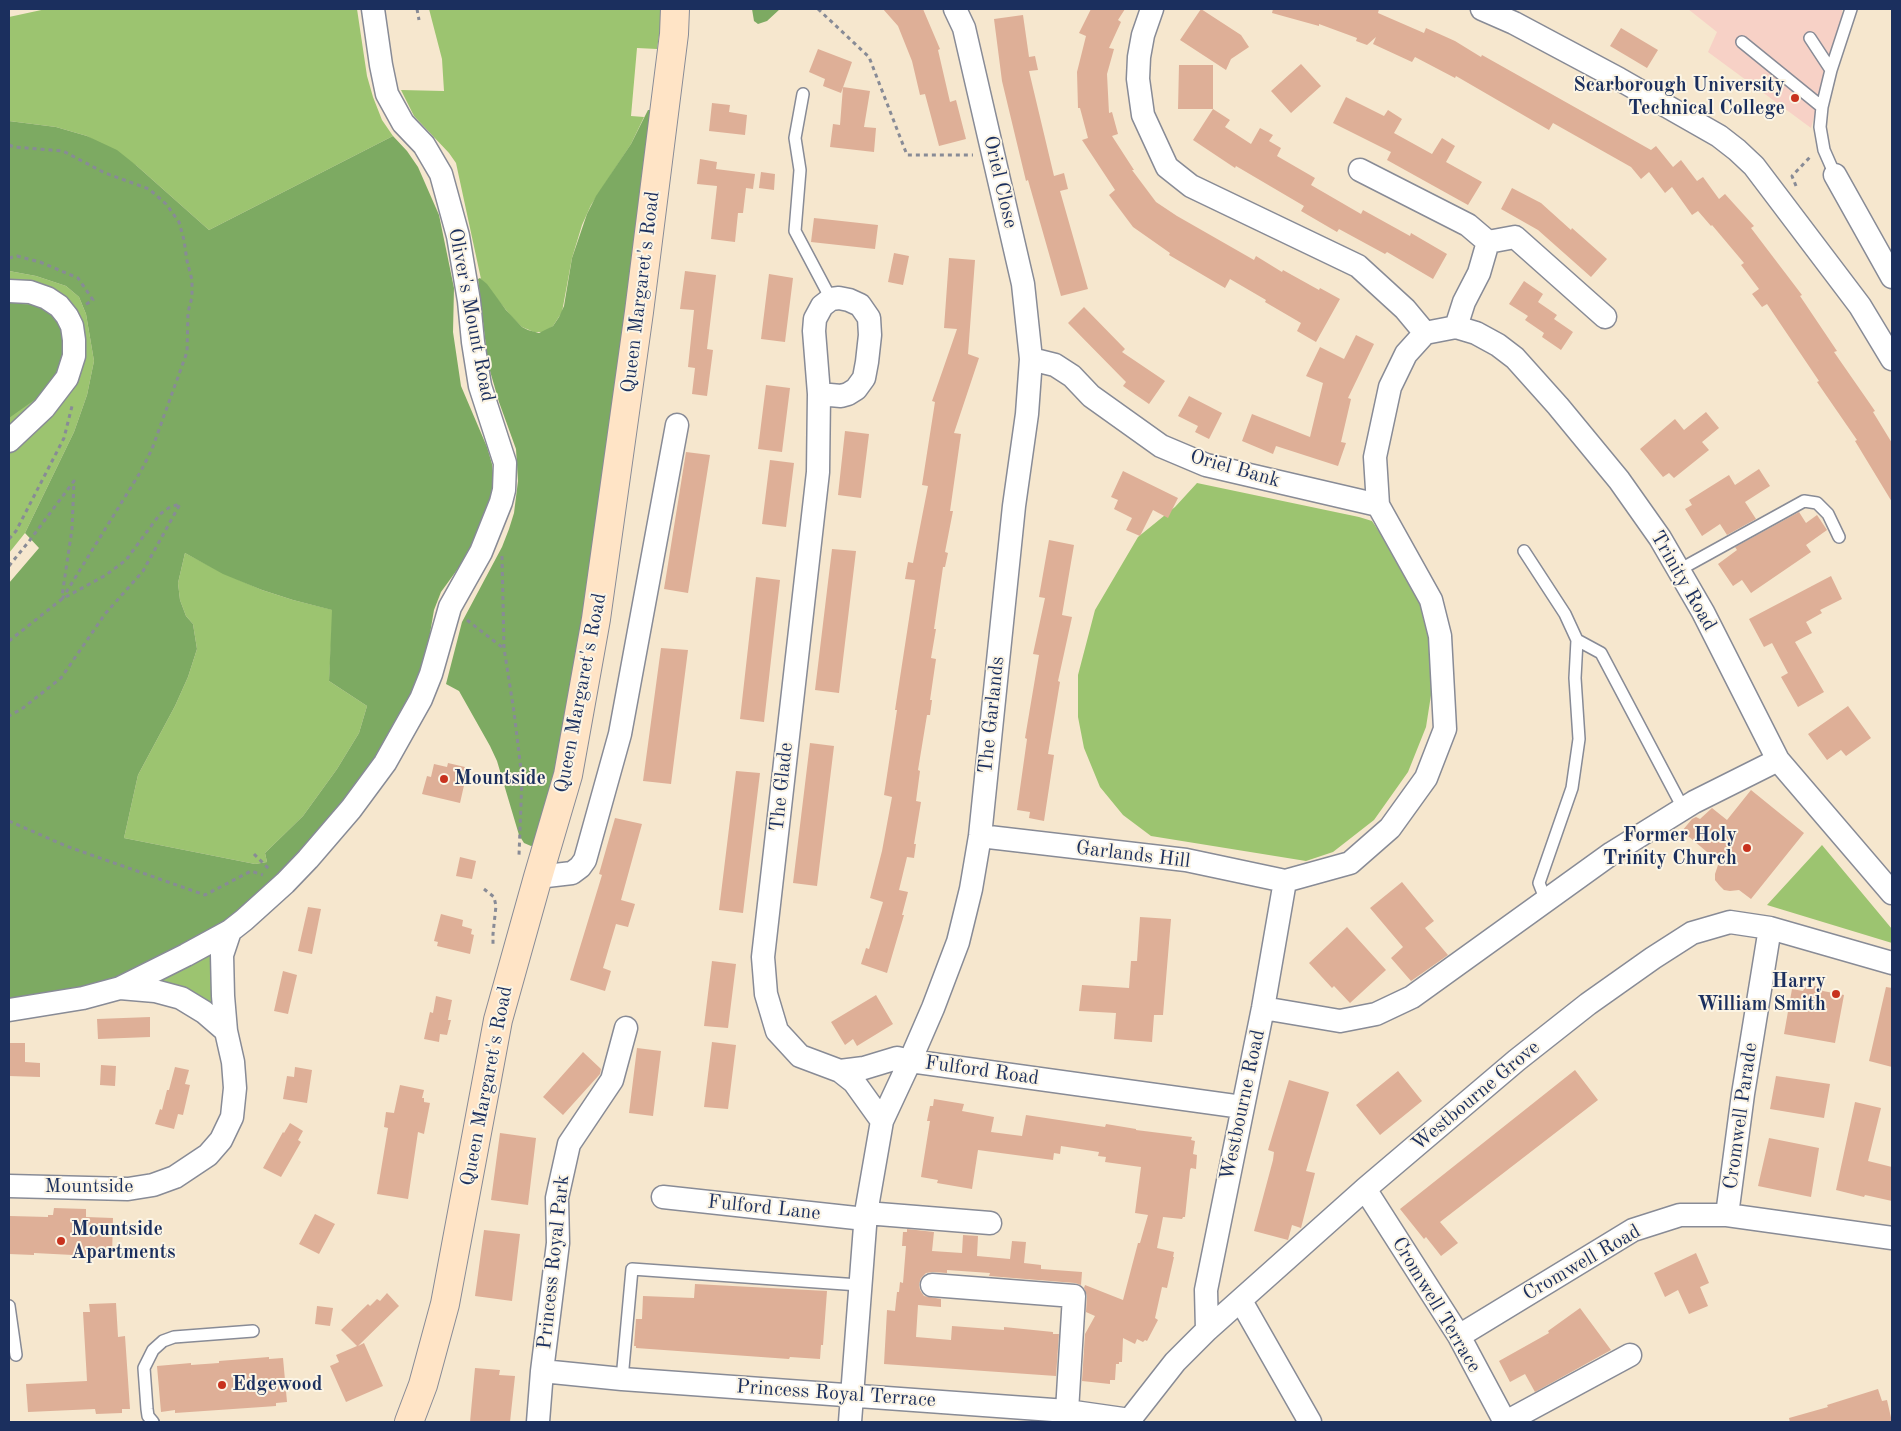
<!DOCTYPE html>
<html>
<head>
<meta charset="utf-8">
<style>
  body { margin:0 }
  #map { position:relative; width:1901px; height:1431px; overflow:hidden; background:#f6e7ce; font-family:"Old Standard TT",serif }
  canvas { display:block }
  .frame { position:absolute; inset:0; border:10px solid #1b2f5e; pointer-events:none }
</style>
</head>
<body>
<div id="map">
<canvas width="1901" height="1431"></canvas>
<div class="frame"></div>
</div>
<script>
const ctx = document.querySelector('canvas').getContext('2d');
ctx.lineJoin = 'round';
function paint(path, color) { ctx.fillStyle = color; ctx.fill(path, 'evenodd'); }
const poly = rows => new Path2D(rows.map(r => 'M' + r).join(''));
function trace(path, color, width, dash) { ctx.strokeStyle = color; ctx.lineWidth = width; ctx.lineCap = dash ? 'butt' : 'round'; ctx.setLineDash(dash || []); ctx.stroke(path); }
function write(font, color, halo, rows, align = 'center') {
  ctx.font = font + ' "Old Standard TT",serif'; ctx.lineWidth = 4; ctx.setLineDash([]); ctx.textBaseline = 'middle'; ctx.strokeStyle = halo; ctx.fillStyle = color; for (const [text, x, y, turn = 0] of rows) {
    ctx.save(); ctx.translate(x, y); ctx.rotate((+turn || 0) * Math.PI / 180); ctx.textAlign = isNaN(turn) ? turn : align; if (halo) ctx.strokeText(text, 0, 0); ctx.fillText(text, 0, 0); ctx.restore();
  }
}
paint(poly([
  [1688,9,1842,9,1842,15,1811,128,1708,52,1717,32]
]), '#f7d1c6');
paint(poly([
  [46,9,357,9,367,76,373,97,382,120,393,136,209,230,137,166,87,136,56,127,9,121,9,17],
  [429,9,663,9,657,49,637,48,631,116,644,117,631,144,591,205,582,225,572,258,562,312,553,326,544,332,534,332,522,327,511,316,481,279,456,163,449,153,414,116,401,90,444,91,442,59],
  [9,271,36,276,66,286,79,297,86,314,94,361,87,395,74,432,25,533,9,553],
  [1197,483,1359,517,1372,521,1403,567,1423,603,1431,640,1434,676,1426,727,1408,772,1374,820,1333,852,1306,861,1151,836,1123,815,1100,787,1084,748,1078,717,1078,675,1095,610,1138,537,1175,507],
  [185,553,223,573,262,590,293,600,333,610,329,681,367,706,359,733,337,769,303,816,265,853,267,862,255,864,124,838,138,775,175,706,188,677,197,649,193,624,186,616,180,600,178,583],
  [1822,845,1892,929,1892,943,1767,905],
  [211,951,214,1007,151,981]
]), '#9cc470');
paint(poly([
  [752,9,780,9,767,21,758,24,754,21],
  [648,110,651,110,653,119,566,731,535,845,531,846,524,843,519,835,497,761,490,746,459,691,446,684,462,622,502,547,509,529,514,513,518,481,516,449,499,402,488,364,478,279,480,278,487,284,506,310,522,327,528,330,539,333,553,326,559,317,564,306,572,258,587,214,596,196,631,144],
  [9,121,56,127,87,136,117,150,137,166,209,230,393,136,407,151,418,167,439,215,454,288,453,332,461,386,487,447,492,464,494,482,494,492,475,545,441,592,434,610,426,657,407,706,360,784,308,847,233,917,192,945,105,984,9,1003,9,583,39,548,25,533,74,432,87,395,94,361,86,314,79,297,66,286,36,276,9,271],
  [185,553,223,574,262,590,293,600,332,610,329,681,367,706,359,733,337,769,303,816,265,853,267,862,255,864,124,838,138,775,175,706,188,677,197,649,193,624,186,616,180,600,178,583],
  [9,303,33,305,45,308,57,320,68,341,59,369,40,396,9,418]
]), '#7daa62');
paint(poly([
  [883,9,923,9,940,49,938,50,950,102,956,100,966,139,939,146,925,94,920,95,912,61,898,26],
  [1091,9,1125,9,1118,20,1121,22,1109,48,1114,49,1107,74,1109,113,1112,112,1118,134,1112,136,1134,170,1132,170,1156,202,1177,216,1254,260,1256,256,1282,272,1283,270,1319,290,1320,288,1340,299,1316,342,1297,331,1301,323,1265,302,1266,300,1230,279,1225,288,1169,255,1170,253,1133,227,1109,195,1115,190,1082,140,1088,138,1080,108,1078,108,1077,72,1086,36,1079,33],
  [1201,9,1241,35,1249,47,1231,59,1226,70,1180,40],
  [1273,9,1379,9,1378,13,1424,33,1426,28,1455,41,1481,57,1482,55,1651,150,1656,146,1673,167,1681,160,1697,181,1703,177,1719,199,1725,194,1754,226,1751,228,1802,295,1800,296,1837,351,1834,352,1875,411,1873,412,1892,443,1892,502,1855,441,1857,440,1817,382,1819,381,1767,304,1762,307,1752,294,1759,289,1741,265,1744,263,1712,225,1711,226,1698,211,1692,215,1672,187,1665,193,1649,172,1641,179,1631,167,1553,123,1549,130,1456,76,1455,78,1415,57,1412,62,1373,44,1376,37,1367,45,1356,41,1357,38,1319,24,1319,26,1272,13],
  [1023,15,1029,57,1035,56,1038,70,1029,71,1054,176,1064,173,1068,189,1060,191,1088,289,1061,296,1028,180,1026,181,1002,81,994,19],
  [1621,28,1658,50,1647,68,1610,46],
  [818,49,852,62,841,93,823,86,825,79,809,72],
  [1301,64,1321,86,1291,113,1271,91],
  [1179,65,1213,65,1213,109,1178,109],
  [843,87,870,91,864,127,876,128,874,152,830,147,833,124,840,125],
  [1346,97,1384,116,1388,110,1402,119,1394,133,1432,154,1442,138,1455,146,1446,162,1482,182,1468,205,1387,160,1391,152,1333,123],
  [712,103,730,105,729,112,747,115,745,135,709,131],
  [1213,109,1230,120,1225,127,1251,144,1260,128,1273,135,1269,141,1281,148,1277,156,1315,178,1311,185,1361,214,1363,210,1410,236,1411,233,1447,254,1433,279,1387,252,1385,254,1339,229,1337,232,1301,211,1304,206,1236,166,1235,168,1193,140],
  [700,159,717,162,716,169,755,174,753,189,746,188,743,213,738,213,735,242,711,239,717,186,697,184],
  [761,172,775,174,774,190,759,188],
  [1512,188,1541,203,1571,230,1572,228,1607,259,1591,277,1538,230,1501,209],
  [814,218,878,225,875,249,811,242],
  [894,253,909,256,903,285,888,282],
  [949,258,975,260,968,354,979,358,954,433,961,434,950,511,953,511,945,552,948,553,945,567,943,567,934,629,936,629,931,658,936,659,930,700,932,700,930,715,927,715,918,770,920,771,916,801,921,802,914,844,916,844,914,858,907,857,899,890,908,892,902,915,904,915,887,973,861,964,866,948,869,949,883,902,870,898,882,851,892,797,884,795,897,710,895,710,915,580,905,579,908,562,913,563,928,486,922,485,935,402,932,401,957,329,944,328],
  [685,271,716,275,707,349,713,350,707,396,692,394,695,368,688,367,694,310,680,309],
  [769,274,793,278,785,342,761,339],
  [1524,281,1543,294,1538,302,1557,315,1554,319,1573,332,1561,350,1542,337,1544,333,1525,320,1528,316,1509,304],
  [1084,307,1125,349,1122,352,1165,381,1149,404,1123,386,1126,382,1068,323],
  [1356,335,1374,344,1348,398,1351,399,1341,442,1346,443,1338,466,1276,446,1273,454,1242,441,1252,414,1310,437,1323,383,1306,376,1320,347,1344,359],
  [766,385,790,388,782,452,758,449],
  [1189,396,1222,413,1209,439,1195,432,1198,426,1178,416],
  [1706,412,1719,428,1702,442,1709,450,1674,478,1669,473,1663,477,1640,449,1675,419,1684,430],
  [845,431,869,434,861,498,838,495],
  [686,452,710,455,688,593,664,589],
  [770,460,794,463,786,527,762,524],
  [1759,469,1770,486,1745,502,1756,519,1727,535,1720,524,1702,536,1685,509,1692,505,1689,500,1729,475,1735,485],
  [1123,471,1178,498,1168,518,1153,510,1140,536,1126,530,1132,518,1114,509,1118,500,1111,497],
  [1799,512,1806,523,1817,515,1827,530,1806,545,1811,552,1751,593,1742,580,1733,586,1718,564,1737,550,1735,547],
  [1049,540,1074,545,1062,615,1072,617,1058,681,1060,682,1048,754,1054,755,1044,821,1029,818,1030,812,1017,810,1027,739,1025,738,1039,655,1033,654,1045,598,1039,597],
  [832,549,856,551,839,693,815,690],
  [1831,576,1842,599,1820,610,1822,613,1806,622,1812,633,1795,642,1824,692,1798,707,1781,677,1788,673,1772,643,1764,647,1749,619],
  [756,577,780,580,764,722,740,719],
  [661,648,688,650,671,784,643,781],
  [1848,706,1871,738,1846,756,1841,750,1827,760,1808,734],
  [810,743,834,746,817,886,793,883],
  [448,763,465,767,462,781,465,781,460,803,422,794,427,776,431,777,434,764,447,767],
  [736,771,760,773,743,913,719,910],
  [1751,790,1804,833,1751,899,1739,890,1730,891,1724,890,1719,885,1715,880,1715,874,1719,862,1682,831,1692,819,1696,817,1700,819,1712,808,1727,820],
  [615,818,642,824,621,900,635,904,628,927,616,924,603,968,611,971,605,991,570,980,602,875,599,874],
  [460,857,476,861,472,879,456,876],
  [1402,882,1434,921,1425,928,1448,955,1411,981,1391,958,1403,947,1370,908],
  [308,907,321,909,312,954,298,951],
  [441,914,463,920,462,926,472,929,471,934,474,935,470,954,437,946,438,942,434,941],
  [1140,917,1171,919,1163,1015,1154,1015,1152,1042,1114,1039,1116,1013,1079,1011,1082,985,1129,988,1131,961,1137,961],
  [1347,927,1386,970,1350,1003,1334,986,1332,988,1309,963],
  [712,961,736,964,728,1028,704,1026],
  [283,971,297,975,288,1014,274,1011],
  [1806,985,1820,987,1823,991,1844,995,1835,1043,1784,1034,1792,989,1803,991],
  [1886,987,1892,988,1892,1067,1869,1061],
  [876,995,893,1024,857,1046,853,1039,845,1045,831,1022],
  [436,996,452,1000,448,1020,451,1020,447,1035,440,1034,439,1042,424,1039,430,1012,433,1013],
  [150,1017,150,1037,98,1039,97,1019],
  [712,1042,736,1045,728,1109,704,1107],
  [9,1043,25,1043,25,1062,40,1063,40,1077,9,1076],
  [637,1048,661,1051,653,1116,629,1113],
  [583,1052,601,1069,600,1074,563,1115,543,1097],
  [101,1065,116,1066,115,1086,100,1085],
  [175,1067,189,1070,185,1084,190,1085,183,1115,178,1114,174,1129,155,1124,160,1109,162,1110,167,1090,169,1090],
  [295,1067,312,1070,307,1103,283,1099,287,1076,294,1077],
  [1575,1070,1598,1100,1440,1222,1458,1243,1441,1256,1426,1237,1424,1239,1400,1209],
  [1398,1071,1422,1101,1380,1135,1356,1105],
  [1776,1076,1830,1084,1824,1118,1770,1109],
  [1289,1080,1329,1092,1306,1171,1315,1173,1301,1228,1292,1225,1288,1240,1254,1231,1273,1160,1274,1152,1268,1150],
  [400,1085,424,1090,422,1098,424,1098,424,1102,430,1103,424,1134,418,1132,408,1199,377,1194,388,1128,384,1127,386,1112,394,1113],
  [934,1099,964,1104,962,1111,994,1117,991,1132,1022,1136,1026,1115,1105,1127,1106,1124,1136,1129,1136,1130,1192,1137,1191,1140,1195,1141,1193,1154,1197,1155,1196,1169,1191,1168,1190,1170,1185,1217,1183,1217,1182,1219,1163,1217,1157,1248,1174,1252,1173,1257,1174,1257,1167,1288,1162,1287,1155,1318,1158,1320,1147,1341,1145,1340,1143,1342,1137,1339,1135,1344,1123,1338,1122,1362,1119,1362,1119,1364,1116,1364,1115,1380,1110,1380,1110,1384,1082,1381,1085,1334,1095,1316,1086,1312,1087,1296,1084,1288,1085,1285,1123,1300,1138,1243,1140,1243,1148,1215,1135,1213,1141,1167,1105,1162,1106,1157,1098,1156,1099,1152,1061,1146,1060,1154,1054,1153,1053,1160,978,1150,972,1189,937,1183,938,1180,921,1177,930,1121,927,1121,930,1106,933,1106],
  [1855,1102,1881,1108,1868,1161,1892,1167,1892,1201,1865,1195,1864,1197,1836,1190],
  [290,1123,303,1131,298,1140,301,1142,281,1177,263,1168,283,1132,284,1133],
  [500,1133,536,1138,528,1205,491,1200],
  [1769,1138,1819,1148,1811,1197,1758,1186],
  [54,1208,86,1209,86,1217,113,1218,112,1257,34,1253,34,1255,9,1254,10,1216,48,1217,48,1215,53,1215],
  [315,1214,335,1224,319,1254,299,1244],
  [907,1229,934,1232,932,1251,962,1253,963,1235,978,1236,977,1256,1010,1259,1012,1241,1026,1242,1024,1263,1041,1265,1041,1269,1082,1272,1081,1285,1075,1283,989,1276,990,1273,947,1270,947,1273,933,1272,926,1273,921,1278,919,1284,920,1290,924,1296,941,1299,941,1307,918,1305,916,1337,951,1340,952,1326,1004,1330,1004,1327,1053,1332,1053,1334,1059,1334,1056,1376,884,1364,887,1310,895,1311,897,1292,899,1292,900,1282,903,1283,906,1246,902,1246,903,1232,907,1232],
  [484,1230,520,1234,512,1301,475,1296],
  [1696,1253,1709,1283,1700,1287,1708,1306,1689,1314,1678,1290,1665,1297,1654,1273],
  [695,1284,827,1291,823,1345,821,1345,820,1359,790,1357,789,1359,636,1348,636,1346,634,1346,636,1319,642,1319,643,1296,694,1298],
  [387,1293,399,1306,358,1346,364,1343,383,1386,346,1402,330,1366,339,1362,336,1355,357,1346,341,1330,368,1304,370,1306,377,1299,380,1301],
  [116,1303,118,1337,125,1336,130,1409,122,1409,122,1413,96,1414,95,1409,28,1412,26,1384,87,1381,83,1312,90,1312,89,1304],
  [317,1306,333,1308,330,1326,315,1324],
  [1580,1308,1611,1350,1535,1392,1525,1374,1510,1382,1499,1361,1549,1333,1548,1331],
  [269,1357,269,1359,283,1358,287,1402,276,1403,276,1406,262,1407,175,1413,175,1410,161,1412,157,1366,191,1363,191,1365,219,1363,219,1361],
  [475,1368,500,1370,499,1375,515,1376,510,1422,470,1422],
  [1878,1389,1882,1401,1887,1400,1892,1422,1790,1422,1789,1418,1828,1407,1827,1405]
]), '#deaf97');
const service = poly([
  [1810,38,1831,70],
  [1742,42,1822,107],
  [803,94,795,138,800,170,795,231,831,299],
  [1835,175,1824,150,1820,127,1822,107,1831,70,1851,9],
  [1524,551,1565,614,1577,640,1575,678,1579,739,1572,788,1539,883,1546,901],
  [1679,570,1804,501,1817,503,1828,514,1839,537],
  [1577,640,1601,653,1683,808],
  [9,1306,16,1355],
  [622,1379,632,1269,859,1285],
  [153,1422,148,1416,147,1409,144,1368,153,1350,163,1341,174,1337,253,1331]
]);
const minor = poly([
  [1152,9,1143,35,1139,57,1138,79,1143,115,1167,167,1191,186,1358,266,1405,309,1425,333],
  [1482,9,1514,23,1619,79,1719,136,1737,150,1754,166,1860,306,1892,359],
  [1360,170,1468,225,1488,242],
  [1835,175,1892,277],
  [9,291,30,292,47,298,59,306,67,316,72,326,74,340,74,356,67,378,44,408,9,441],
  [1456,327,1464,302,1479,273,1488,242,1515,237,1605,317],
  [1425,333,1456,327,1476,333,1498,345,1515,358,1558,406,1619,480,1660,538,1703,612,1778,760,1892,893],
  [1031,359,1055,365,1072,376,1091,396,1161,446,1206,465,1378,505],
  [819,394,814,331,815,319,822,306,831,299,839,298,849,300,860,305,869,318,870,335,867,362,864,378,856,389,848,394,841,396,819,394,818,472,763,957,766,994,777,1031,800,1056,840,1071,864,1068,897,1058,910,1061,933,1008,958,942,971,889,980,836,1014,506,1027,414,1031,359,1023,284,964,28,955,9],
  [980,836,1186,860,1285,881,1350,863,1390,828,1426,778,1445,729,1440,636,1431,600,1378,505,1375,457,1390,387,1406,354,1425,333],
  [538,877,572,873,580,867,585,860,620,734,677,425],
  [120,988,186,955,230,931],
  [1263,1008,1340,1021,1376,1014,1412,997,1612,853,1694,802,1778,760],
  [9,1010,83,998,120,988,155,991,181,998,204,1012,226,1031],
  [840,1071,854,1082,882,1121],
  [9,1186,128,1189,153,1185,175,1177,208,1155,221,1140,232,1117,235,1088,233,1062,226,1031,223,996,222,955,230,931,244,920,285,883,308,859,351,809,385,763,421,699,431,674,450,607,481,552,501,502,504,490,505,463,480,386,473,342,469,301,458,236,441,174,424,145,403,123,387,94,381,65,373,9],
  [1365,1189,1459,1336,1505,1422],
  [663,1197,865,1219],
  [866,1213,990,1223],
  [1727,1215,1743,1094,1770,928],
  [932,1285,1074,1296,1067,1411],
  [1241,1301,1310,1422],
  [1207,1330,1206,1290,1263,1008,1285,881],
  [1459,1336,1633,1230,1680,1215,1727,1215,1892,1238],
  [542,1371,622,1379,1067,1411,1130,1420],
  [538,1422,542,1371,558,1243,557,1198,569,1144,612,1080,626,1028],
  [850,1422,866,1213,882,1121,910,1061,1242,1107],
  [1128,1422,1175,1362,1207,1330,1365,1189,1517,1060,1588,1004,1653,958,1692,933,1730,922,1770,928,1892,963],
  [1506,1422,1630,1355]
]);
const secondary = poly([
  [409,1422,423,1385,445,1304,498,1020,538,877,568,775,596,619,639,312,674,34,675,9]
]);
trace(service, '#888b96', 14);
trace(minor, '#888b96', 25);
trace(secondary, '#888b96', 30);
trace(poly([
  [417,9,419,20],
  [818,9,869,57,907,155,973,155],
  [9,145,14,147,63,151,105,173,149,189,166,204,179,222,184,240,187,261,192,280,192,297,188,312,187,352,152,449,141,471,62,599],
  [1796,186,1792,176,1811,156],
  [9,258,17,256,40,262,78,278,93,300,83,306],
  [9,539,16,531,64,438,72,406],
  [502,556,504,648,514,712,522,778,519,855],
  [9,566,30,540,74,481,72,529,62,596],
  [467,620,503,648],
  [9,641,62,599,106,575,126,560,160,514,170,507,180,504,143,571,105,614,61,678,23,708,9,716],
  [9,821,66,846,205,895,251,871,263,875],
  [254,854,271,871],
  [484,889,494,897,496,906,493,934,493,944,495,947]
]), '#888b96', 3, [4, 4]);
trace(service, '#fff', 11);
trace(minor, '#fff', 22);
trace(secondary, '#ffe4c6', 28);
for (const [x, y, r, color] of [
  [1795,98,5,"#c8321e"],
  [444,779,5,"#c8321e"],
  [1747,848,5,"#c8321e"],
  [1836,994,5,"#c8321e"],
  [61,1241,5,"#c8321e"],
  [222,1385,5,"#c8321e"]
]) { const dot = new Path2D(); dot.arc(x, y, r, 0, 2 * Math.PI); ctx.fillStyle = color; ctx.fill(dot); trace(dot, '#fcf5e5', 2); }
write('bold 20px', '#1b2f5e', '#fcf5e5', [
  ["Scarborough University",1785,86],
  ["Technical College",1785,109],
  ["Mountside",454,779,"left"],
  ["Former Holy",1737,836],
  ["Trinity Church",1737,859],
  ["Harry",1826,982],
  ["William Smith",1826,1005],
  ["Mountside",71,1230,"left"],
  ["Apartments",71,1253,"left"],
  ["Edgewood",232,1385,"left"]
], 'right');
write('20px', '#1b2f5e', '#fcf5e5', [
  ["Oriel Close",1000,182,77],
  ["Queen Margaret's Road",641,292,-83],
  ["Oliver's Mount Road",471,315,79],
  ["Oriel Bank",1235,469,16],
  ["Trinity Road",1683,581,60],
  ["Queen Margaret's Road",581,693,-79],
  ["The Garlands",992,715,-84],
  ["The Glade",782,787,-84],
  ["Garlands Hill",1133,855,7],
  ["Fulford Road",982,1071,8],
  ["Queen Margaret's Road",487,1086,-79],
  ["Westbourne Grove",1476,1096,-40],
  ["Westbourne Road",1243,1105,-78],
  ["Cromwell Parade",1741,1116,-82],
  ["Mountside",89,1187],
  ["Fulford Lane",764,1208,6],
  ["Princess Royal Park",554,1262,-84],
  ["Cromwell Road",1582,1263,-30],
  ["Cromwell Terrace",1436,1305,59],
  ["Princess Royal Terrace",836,1394,4]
]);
</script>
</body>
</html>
